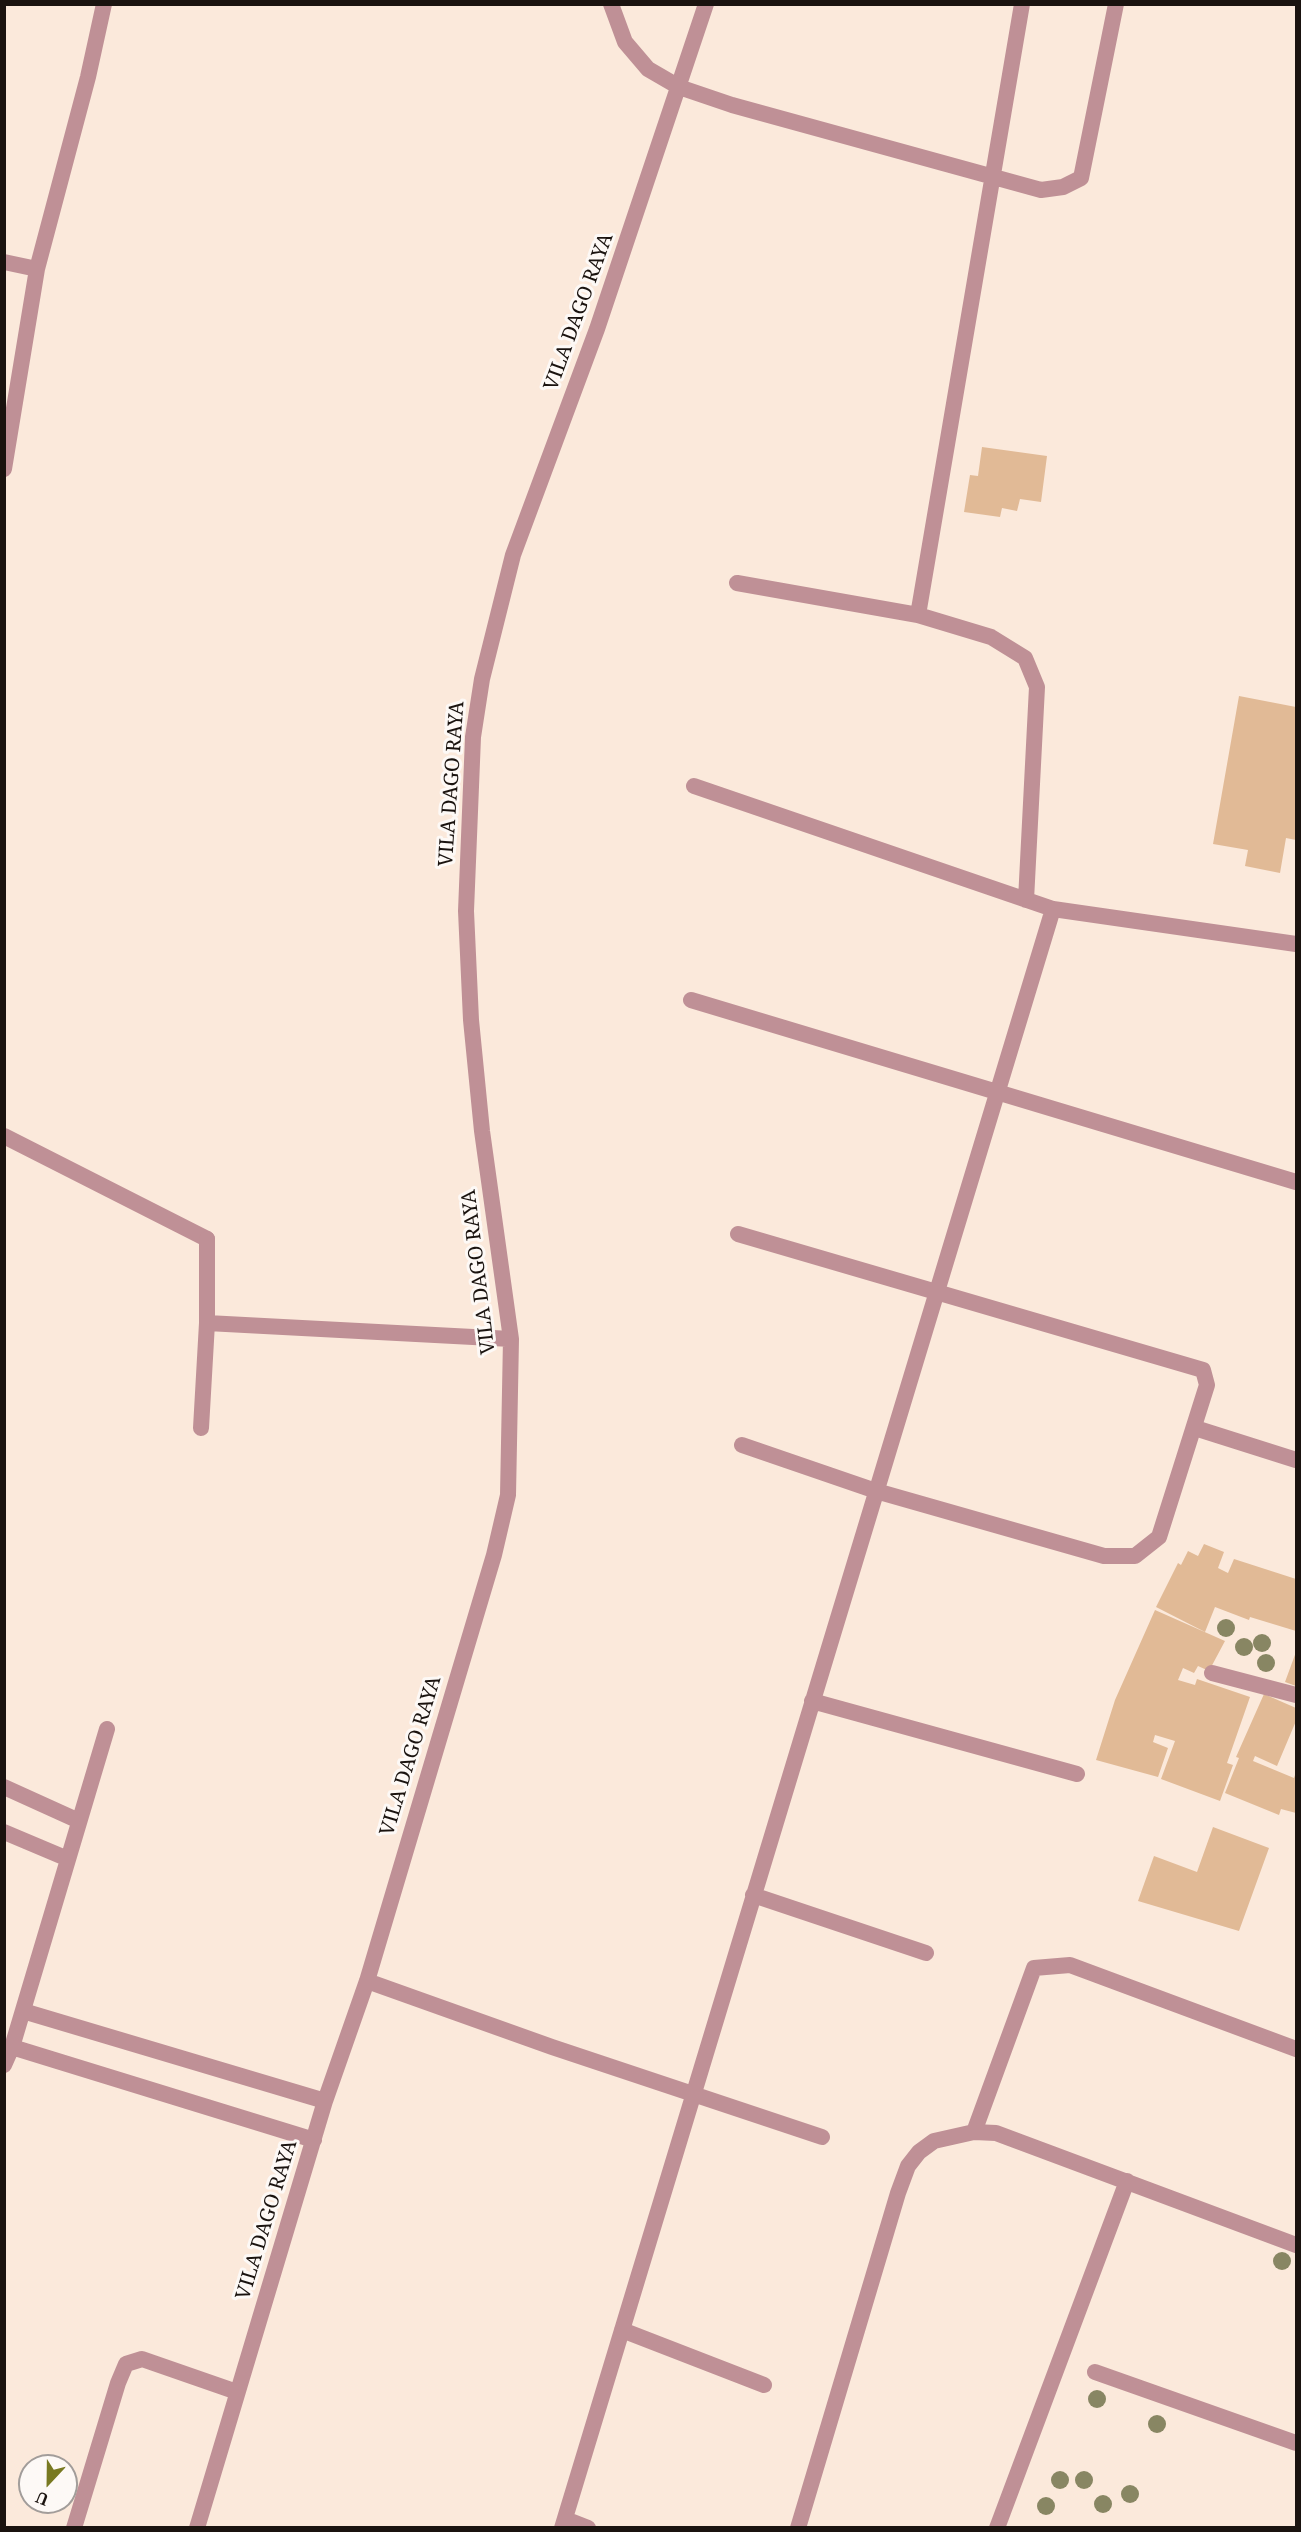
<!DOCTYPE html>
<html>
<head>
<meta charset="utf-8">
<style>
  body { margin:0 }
  #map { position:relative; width:1301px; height:2532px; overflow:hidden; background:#fbe9db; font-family:"Noto Serif",serif }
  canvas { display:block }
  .frame { position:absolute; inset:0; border:6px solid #1a130f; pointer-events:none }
  .north { position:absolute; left:18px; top:2454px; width:60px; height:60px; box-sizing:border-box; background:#fdf9f6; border:2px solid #a29d9a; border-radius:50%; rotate:202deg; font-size:16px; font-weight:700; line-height:24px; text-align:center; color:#1a130f }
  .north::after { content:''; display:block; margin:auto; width:21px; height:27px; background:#787921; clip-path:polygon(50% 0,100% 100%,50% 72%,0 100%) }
</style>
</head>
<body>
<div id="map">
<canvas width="1301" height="2532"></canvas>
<div class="frame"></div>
<div class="north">U</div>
</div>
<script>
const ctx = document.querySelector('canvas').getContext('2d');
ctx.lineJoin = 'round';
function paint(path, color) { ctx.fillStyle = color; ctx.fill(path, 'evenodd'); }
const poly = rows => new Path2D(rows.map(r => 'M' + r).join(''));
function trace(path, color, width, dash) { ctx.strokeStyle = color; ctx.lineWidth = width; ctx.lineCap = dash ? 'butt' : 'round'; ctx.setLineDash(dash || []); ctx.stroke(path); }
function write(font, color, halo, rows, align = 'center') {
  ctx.font = font + ' "Noto Serif",serif'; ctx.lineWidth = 6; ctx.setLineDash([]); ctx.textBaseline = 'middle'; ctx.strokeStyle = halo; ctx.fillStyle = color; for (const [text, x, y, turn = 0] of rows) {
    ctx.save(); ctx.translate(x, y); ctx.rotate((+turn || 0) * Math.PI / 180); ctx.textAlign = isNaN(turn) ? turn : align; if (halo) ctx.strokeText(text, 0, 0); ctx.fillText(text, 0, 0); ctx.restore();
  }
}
paint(poly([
  [982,447,1047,456,1041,502,1020,499,1017,511,1002,508,1000,517,964,512,970,475,978,476],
  [1239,696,1296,707,1296,840,1286,838,1280,873,1245,866,1248,850,1213,844],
  [1204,1544,1224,1552,1218,1568,1228,1573,1234,1559,1296,1579,1296,1631,1250,1617,1249,1620,1215,1607,1205,1632,1156,1607,1178,1563,1181,1565,1188,1551,1198,1556],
  [1155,1610,1225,1641,1209,1671,1198,1666,1194,1673,1183,1668,1178,1680,1195,1685,1197,1679,1250,1697,1227,1763,1233,1765,1220,1801,1161,1779,1175,1741,1155,1735,1153,1742,1168,1748,1158,1777,1096,1760,1115,1700],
  [1296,1652,1296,1686,1285,1682],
  [1264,1694,1296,1708,1296,1721,1277,1766,1255,1756,1253,1761,1294,1778,1296,1772,1296,1813,1281,1809,1279,1815,1225,1793,1239,1758,1236,1757],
  [1213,1827,1269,1848,1239,1931,1138,1901,1154,1856,1197,1872]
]), '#e1ba96');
trace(poly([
  [4,1136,207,1239]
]), '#bf9096', 16);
trace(poly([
  [611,4,625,42,648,69,679,87,732,105,1041,190,1063,187,1081,178,1116,4],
  [4,262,37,269],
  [4,469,37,269,88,77,104,4],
  [737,583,918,615,991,637,1025,658,1037,687,1026,900],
  [918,615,1022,4],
  [694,786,1053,909,1296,944],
  [691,1000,1296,1182],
  [738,1234,1203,1370,1207,1385,1159,1537,1135,1556,1104,1556,876,1491,742,1445],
  [207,1323,511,1339],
  [201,1428,207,1323,207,1239],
  [1195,1428,1296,1460],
  [1212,1673,1296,1695],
  [812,1701,1077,1774],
  [4,1787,79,1821],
  [4,1832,68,1859],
  [753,1895,926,1953],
  [367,1981,552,2047,822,2137],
  [23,2011,325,2101],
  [12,2047,314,2140],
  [4,2065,12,2047,107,1729],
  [974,2132,1034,1968,1070,1965,1296,2049],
  [622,2330,764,2385],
  [1095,2372,1296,2443],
  [565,2519,588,2528],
  [74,2528,118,2383,126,2364,142,2359,237,2392],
  [197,2528,325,2101,367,1981,494,1555,508,1495,511,1339,482,1131,471,1020,466,911,473,737,482,679,513,555,597,329,706,4],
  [562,2528,1053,909],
  [798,2528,898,2193,908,2166,919,2152,934,2141,974,2132,996,2133,1296,2245],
  [997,2528,1127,2181]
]), '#bf9096', 16);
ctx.fillStyle = '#888663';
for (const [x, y] of [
  [1226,1628],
  [1262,1643],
  [1244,1647],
  [1266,1663],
  [1282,2261],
  [1097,2399],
  [1157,2424],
  [1060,2480],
  [1084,2480],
  [1130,2494],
  [1103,2504],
  [1046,2506]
]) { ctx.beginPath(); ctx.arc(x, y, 9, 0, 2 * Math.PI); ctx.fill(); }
write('20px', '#1a130f', '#fdf9f6', [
  ["VILA DAGO RAYA",579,312,-70],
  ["VILA DAGO RAYA",452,784,-86],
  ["VILA DAGO RAYA",479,1272,-97],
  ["VILA DAGO RAYA",411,1756,-73],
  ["VILA DAGO RAYA",267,2220,-73]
]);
</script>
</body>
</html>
